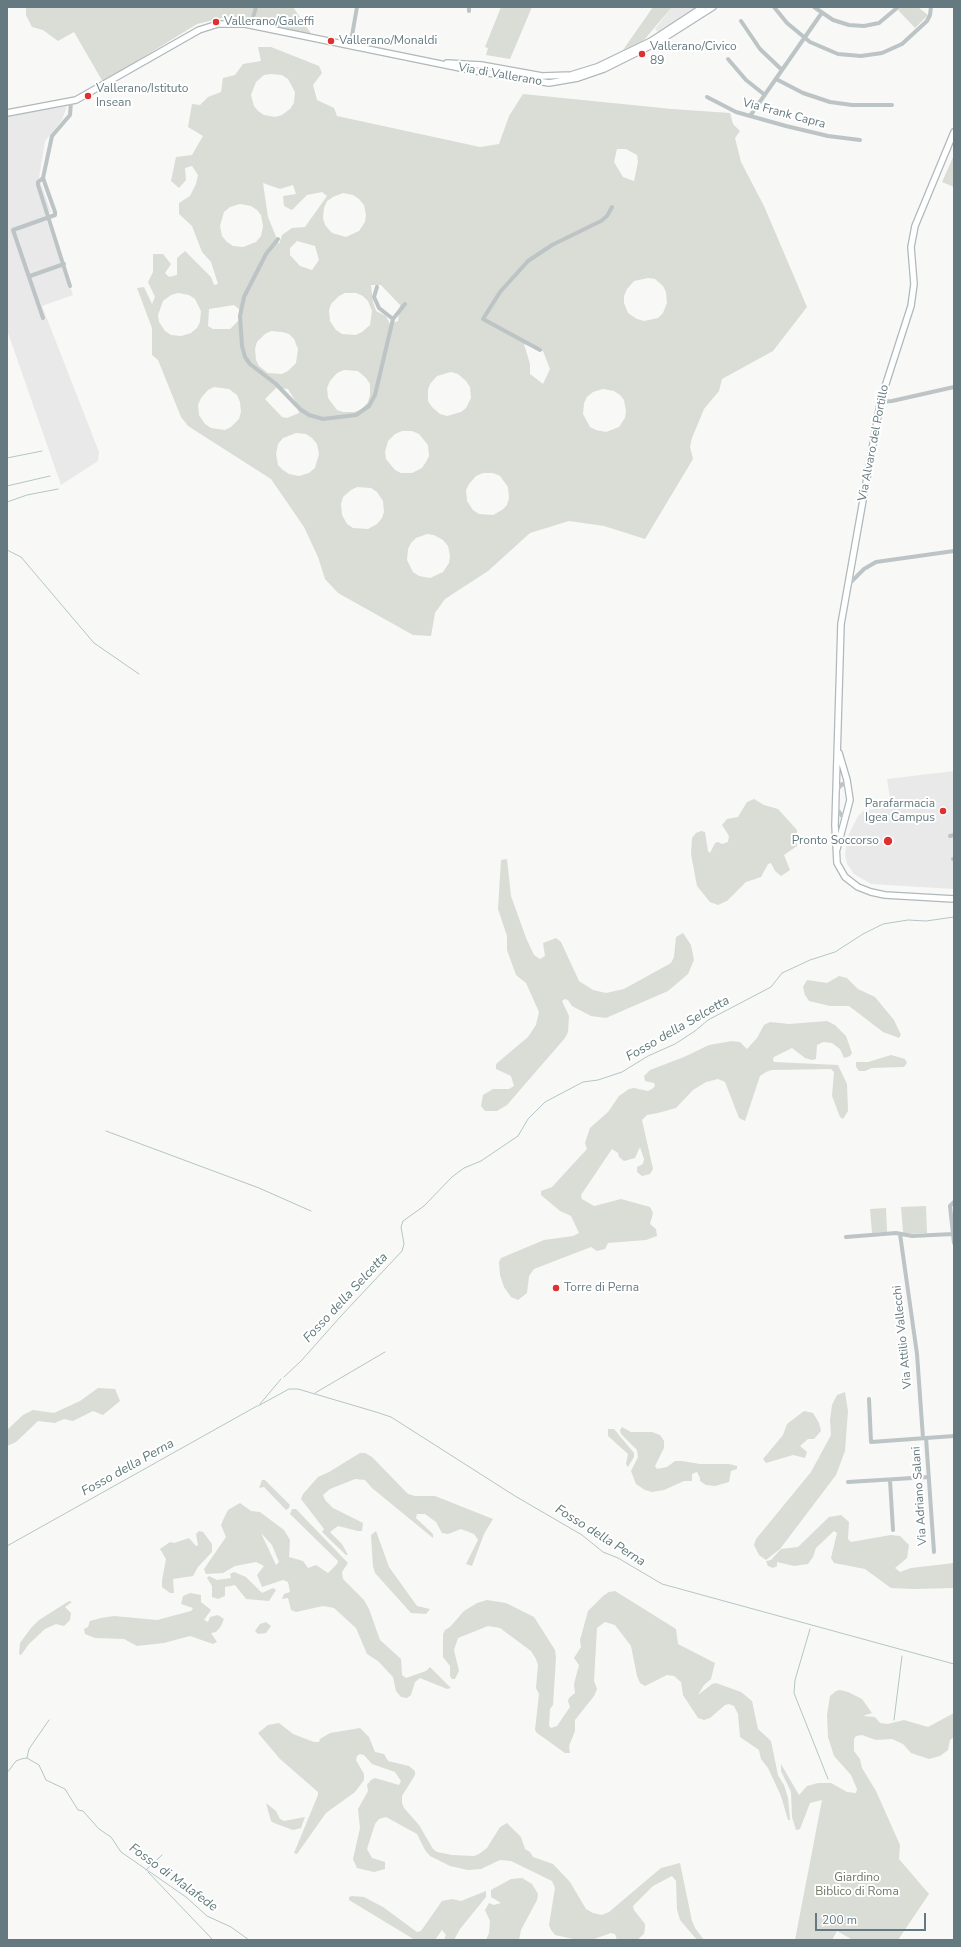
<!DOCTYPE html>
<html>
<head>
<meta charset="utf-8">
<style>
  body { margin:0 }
  #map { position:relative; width:961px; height:1947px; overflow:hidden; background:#f8f8f6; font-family:"Nunito Sans",sans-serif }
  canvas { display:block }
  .frame { position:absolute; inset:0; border:8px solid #647a80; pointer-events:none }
  .scale { position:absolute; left:815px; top:1913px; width:111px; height:18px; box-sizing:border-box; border:2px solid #647a80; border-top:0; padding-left:5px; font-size:12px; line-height:14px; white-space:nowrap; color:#647a80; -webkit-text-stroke:3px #fff; paint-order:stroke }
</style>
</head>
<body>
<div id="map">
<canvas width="961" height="1947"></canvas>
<div class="frame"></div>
<div class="scale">200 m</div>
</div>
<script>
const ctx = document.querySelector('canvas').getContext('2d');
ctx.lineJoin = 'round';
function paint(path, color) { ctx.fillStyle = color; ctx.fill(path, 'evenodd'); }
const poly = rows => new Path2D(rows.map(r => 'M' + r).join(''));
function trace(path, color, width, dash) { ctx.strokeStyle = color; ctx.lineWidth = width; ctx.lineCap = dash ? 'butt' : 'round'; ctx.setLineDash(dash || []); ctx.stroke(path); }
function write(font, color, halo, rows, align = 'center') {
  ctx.font = font + ' "Nunito Sans",sans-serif'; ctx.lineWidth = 4; ctx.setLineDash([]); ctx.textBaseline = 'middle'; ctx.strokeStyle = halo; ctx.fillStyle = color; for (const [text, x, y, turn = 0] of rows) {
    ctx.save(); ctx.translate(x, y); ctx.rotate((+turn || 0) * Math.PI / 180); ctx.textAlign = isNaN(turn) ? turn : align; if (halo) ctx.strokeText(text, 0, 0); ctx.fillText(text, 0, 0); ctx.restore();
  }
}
paint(poly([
  [672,7,698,7,659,33,655,29],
  [67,106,62,120,45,141,39,178,51,212,45,216,73,295,42,306,99,452,98,461,61,485,7,330,7,116],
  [954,771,954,889,871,884,854,874,847,864,845,856,847,838,858,816,863,811,891,806,887,779]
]), '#e9e9e9');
paint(poly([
  [26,7,293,7,312,35,226,17,197,24,103,82,74,32,58,41,43,30,32,27,26,15],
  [501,7,532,7,510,59,486,55,488,48,485,47],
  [653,7,672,7,644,40,623,50],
  [901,7,918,7,928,15,915,28,898,10],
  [258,47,271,47,319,66,322,73,313,85,317,100,334,108,337,116,480,147,499,144,509,116,523,94,672,109,730,113,733,124,740,131,735,138,741,162,764,206,807,307,773,351,722,379,719,391,704,409,692,438,690,447,693,459,645,539,604,526,569,521,530,533,488,571,445,599,435,613,431,636,413,635,338,593,325,579,318,557,304,527,271,479,188,426,181,417,158,360,152,355,152,328,137,288,144,287,152,304,155,297,148,282,153,272,153,254,163,254,171,264,165,273,169,277,177,275,177,258,185,251,211,277,214,285,218,284,211,262,202,252,192,226,179,214,179,203,190,196,196,184,198,175,192,166,185,168,186,180,179,188,171,181,176,157,192,155,203,136,188,127,192,104,200,105,208,97,221,92,223,78,235,75,243,64,261,61],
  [271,74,282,75,288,79,295,92,294,103,290,109,282,115,275,117,264,115,258,111,254,106,251,95,256,82,264,75],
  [617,149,626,149,637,155,638,162,634,181,623,177,614,162],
  [263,183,280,189,293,185,296,194,283,196,284,206,292,210,307,195,322,192,327,196,305,227,292,228,282,235,279,244,268,217],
  [343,193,353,195,359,199,364,205,366,215,365,222,359,231,346,237,332,233,325,225,323,218,324,208,327,201,333,197],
  [240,204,251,206,257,210,261,215,263,226,261,236,256,242,243,247,233,246,227,242,222,236,220,226,224,212,230,207],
  [297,241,315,246,319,260,312,270,300,266,290,255,290,248],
  [648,278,655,279,663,286,666,292,667,303,663,313,658,318,644,321,637,319,628,313,624,303,624,296,627,289,634,281],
  [371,285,381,285,400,305,398,321,390,324,386,316,376,311,373,302],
  [178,293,189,295,195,299,201,311,200,322,197,328,191,333,181,336,171,335,165,331,159,322,158,315,163,301,171,295],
  [345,293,356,293,363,296,368,301,372,311,370,325,362,332,356,335,342,334,336,330,330,321,329,310,331,304,339,296],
  [234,305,239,309,239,320,230,329,213,329,208,326,209,309],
  [271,331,282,332,289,334,294,339,298,349,296,363,288,371,282,374,268,373,259,366,256,360,255,349,257,342,265,334],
  [524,344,543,351,550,369,543,384,530,374,530,364],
  [344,370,358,371,366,378,370,384,370,395,368,402,361,410,354,412,343,412,337,410,328,398,327,388,330,381,337,373],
  [451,372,458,374,466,381,470,387,471,398,466,408,461,412,447,416,440,414,432,407,428,401,428,390,430,384,437,376],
  [214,387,229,389,237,395,240,402,241,412,239,419,231,427,225,430,211,428,205,424,199,415,198,405,201,398,208,390],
  [276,388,288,389,297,404,299,413,287,418,282,417,265,399],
  [603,389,614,391,620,395,624,400,626,411,625,418,619,427,606,432,596,430,590,427,583,414,584,403,587,397,593,392],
  [402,431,412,431,419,434,428,445,429,456,426,462,422,468,412,473,401,473,395,470,386,459,385,452,388,441,395,434],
  [296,433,306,434,312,438,317,444,319,454,315,468,309,473,299,476,289,474,283,470,278,465,276,454,278,444,283,438],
  [483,473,493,473,500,476,508,487,509,498,507,505,502,510,493,515,479,514,473,510,467,501,466,490,469,484,476,476],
  [357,487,371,488,377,492,383,501,384,512,382,518,377,524,368,529,353,528,347,524,342,515,341,504,343,497,351,490],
  [427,534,434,535,443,540,448,546,450,556,449,563,443,572,430,578,419,576,413,572,407,560,408,549,411,543,416,538],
  [954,155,954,187,942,182],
  [754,799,764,805,778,809,797,830,797,846,784,855,790,870,781,876,775,871,771,863,768,864,761,877,746,882,727,901,718,905,710,902,697,886,691,854,692,838,696,833,701,831,705,832,708,851,710,853,715,843,718,842,722,844,728,842,729,836,722,825,727,819,738,817,747,802],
  [507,859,511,896,526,938,534,955,540,959,545,956,543,943,556,938,561,942,579,981,593,990,606,993,624,989,671,963,674,957,676,937,683,933,691,945,694,960,688,974,668,991,606,1018,591,1016,572,1006,568,1000,565,999,562,1001,569,1016,568,1032,565,1038,507,1105,497,1111,485,1111,481,1106,483,1095,493,1089,509,1089,514,1086,511,1076,496,1069,496,1064,528,1037,536,1025,539,1012,526,983,516,975,507,950,507,936,498,909,501,860],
  [839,976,847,978,858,989,875,997,894,1020,901,1035,899,1038,883,1032,849,1006,830,1006,809,1001,805,995,803,987,807,980,827,983],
  [827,1021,835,1025,846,1036,852,1053,850,1056,844,1058,840,1049,832,1043,823,1042,817,1045,816,1059,812,1060,805,1058,792,1048,774,1057,773,1060,774,1062,838,1065,847,1084,848,1111,843,1119,840,1117,832,1096,834,1072,831,1069,772,1070,766,1072,760,1076,745,1121,739,1118,725,1082,718,1079,706,1082,693,1090,676,1108,658,1113,647,1115,642,1120,653,1169,650,1174,642,1176,637,1172,637,1167,643,1164,644,1159,640,1147,635,1158,624,1161,619,1157,618,1153,612,1149,581,1195,582,1199,594,1206,621,1199,650,1207,653,1213,650,1224,656,1229,657,1236,646,1240,608,1243,605,1249,597,1251,591,1247,534,1269,529,1276,527,1293,518,1300,511,1297,504,1287,500,1275,499,1262,501,1258,544,1240,573,1236,579,1233,571,1216,560,1211,541,1195,541,1191,552,1187,587,1149,585,1143,590,1128,608,1112,619,1096,629,1089,634,1088,648,1091,652,1089,655,1086,654,1083,645,1081,644,1076,650,1070,684,1057,709,1045,732,1041,740,1042,747,1049,757,1038,764,1025,770,1022,789,1024],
  [891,1055,905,1059,907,1063,904,1067,872,1068,865,1071,859,1071,856,1067,856,1062,868,1062],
  [926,1206,927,1233,904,1234,903,1231,901,1207],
  [886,1208,887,1232,872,1233,870,1209],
  [98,1388,115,1389,120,1401,103,1415,93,1411,73,1421,64,1419,55,1423,38,1421,16,1442,7,1446,7,1430,23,1415,33,1410,54,1413,80,1401],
  [845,1392,848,1411,845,1451,836,1475,780,1549,766,1560,759,1555,754,1545,756,1539,811,1472,831,1435,830,1420,832,1405,837,1395],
  [804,1411,813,1413,819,1423,821,1431,814,1439,808,1439,800,1446,807,1452,805,1458,793,1455,766,1463,763,1459,783,1435,787,1424],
  [622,1427,631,1432,652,1432,660,1435,664,1441,664,1448,655,1466,657,1469,667,1467,675,1461,682,1461,700,1464,729,1464,737,1466,737,1469,731,1471,729,1482,715,1486,706,1485,700,1481,700,1478,697,1472,692,1474,692,1481,684,1481,664,1490,652,1492,645,1490,636,1484,634,1479,631,1471,638,1457,637,1450,621,1434,620,1430],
  [608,1429,614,1429,634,1453,634,1457,628,1467,626,1464,628,1454,608,1436],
  [360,1453,365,1453,372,1457,408,1494,415,1496,435,1496,493,1519,484,1534,472,1566,466,1564,478,1540,474,1534,461,1529,448,1534,442,1533,436,1522,425,1514,417,1514,416,1518,433,1534,433,1538,372,1488,365,1480,355,1479,330,1489,323,1495,325,1500,333,1508,363,1523,362,1531,358,1531,338,1526,330,1532,342,1544,348,1555,346,1555,322,1532,324,1529,301,1499,303,1494,318,1477,329,1472],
  [262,1480,265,1480,290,1505,289,1508,286,1510,264,1487,259,1488],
  [240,1503,251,1511,260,1512,284,1530,290,1540,289,1557,303,1561,308,1568,316,1565,328,1573,337,1564,338,1561,290,1514,292,1509,296,1509,348,1563,342,1572,343,1579,364,1600,369,1609,380,1640,401,1659,402,1675,406,1678,426,1671,430,1667,451,1688,447,1689,420,1678,415,1682,411,1695,407,1698,401,1697,396,1691,393,1677,378,1661,367,1654,356,1628,334,1608,323,1606,296,1612,291,1610,288,1598,282,1599,284,1594,290,1592,288,1582,283,1580,262,1587,257,1575,264,1566,256,1562,235,1566,223,1573,206,1574,204,1569,226,1537,221,1525,224,1518,228,1510],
  [261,1533,272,1545,279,1562,276,1565],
  [841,1515,849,1522,848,1539,851,1542,891,1535,900,1536,909,1545,907,1558,895,1568,900,1572,911,1568,954,1563,954,1588,913,1589,891,1588,865,1569,834,1563,831,1558,837,1533,834,1531,816,1548,813,1557,808,1564,794,1566,777,1562,777,1566,773,1568,768,1566,766,1561,771,1560,781,1549,798,1547,829,1517],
  [199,1531,203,1532,212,1544,212,1552,198,1567,193,1576,173,1579,174,1593,170,1593,162,1587,162,1580,166,1559,160,1549,170,1542,174,1543,189,1538,196,1546,198,1545,196,1534],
  [376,1531,389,1567,417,1606,430,1609,426,1614,411,1613,375,1573,373,1566,371,1535],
  [234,1572,246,1577,262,1593,273,1588,276,1590,269,1601,246,1599,235,1585,225,1587,225,1596,218,1599,212,1597,212,1586,207,1578,209,1576,217,1580,231,1578,230,1574],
  [615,1591,676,1629,678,1644,715,1663,711,1679,704,1685,698,1695,712,1684,716,1683,741,1692,752,1701,758,1729,771,1741,778,1775,784,1785,788,1798,790,1820,788,1820,781,1796,768,1768,761,1759,759,1750,740,1737,738,1714,734,1706,729,1704,725,1705,710,1718,704,1720,698,1718,683,1695,681,1682,674,1676,667,1675,645,1686,640,1683,637,1676,631,1646,615,1625,605,1622,597,1628,594,1681,597,1689,594,1696,575,1720,575,1731,569,1746,570,1753,565,1753,537,1733,535,1730,539,1694,536,1688,538,1665,536,1659,531,1651,500,1628,488,1626,458,1638,454,1650,459,1671,455,1679,452,1679,450,1676,450,1666,443,1657,443,1634,445,1630,450,1627,464,1611,477,1603,487,1600,506,1603,534,1617,555,1650,556,1658,553,1705,550,1709,549,1726,551,1728,557,1726,570,1707,568,1701,569,1698,575,1693,574,1684,579,1665,574,1658,581,1647,580,1640,588,1611,603,1596,609,1592],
  [190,1593,201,1595,201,1602,211,1610,204,1620,208,1622,210,1617,218,1615,224,1619,221,1626,216,1632,211,1633,217,1642,213,1644,190,1636,164,1643,137,1646,124,1639,95,1638,85,1634,84,1629,88,1627,90,1621,101,1618,114,1616,157,1620,191,1611,193,1608,181,1604,183,1596],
  [69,1601,72,1602,65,1607,71,1613,70,1620,64,1626,56,1624,45,1629,29,1644,21,1655,19,1654,20,1643,31,1628,39,1620],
  [266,1622,271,1626,266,1633,258,1634,255,1631,260,1624],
  [840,1690,848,1692,862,1699,872,1713,863,1716,875,1717,880,1723,888,1724,904,1720,928,1727,954,1713,954,1737,950,1740,948,1750,940,1756,929,1759,911,1753,903,1744,892,1739,876,1740,862,1735,856,1736,854,1739,854,1751,860,1759,862,1768,876,1791,900,1845,899,1859,929,1894,898,1940,853,1940,837,1931,832,1940,795,1940,822,1800,810,1803,800,1829,796,1830,792,1817,791,1792,781,1771,781,1764,799,1795,807,1786,818,1783,831,1783,847,1792,856,1793,857,1789,851,1775,834,1756,828,1737,827,1715,830,1696,836,1691],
  [279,1723,293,1734,314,1742,319,1742,320,1739,330,1733,360,1728,369,1737,375,1752,384,1754,388,1761,409,1766,415,1771,415,1775,402,1796,402,1803,404,1808,419,1825,433,1849,437,1852,452,1855,474,1856,479,1854,487,1848,500,1827,507,1823,521,1837,525,1849,530,1852,533,1857,553,1864,570,1882,586,1909,593,1913,602,1915,609,1912,661,1868,680,1863,692,1921,695,1928,704,1940,697,1940,680,1920,677,1909,676,1881,672,1876,653,1886,633,1906,634,1910,645,1924,645,1928,644,1934,637,1940,617,1940,615,1934,611,1933,594,1939,578,1940,555,1935,551,1930,549,1925,555,1888,552,1881,511,1861,500,1860,481,1869,468,1870,450,1866,430,1856,425,1850,417,1834,386,1817,379,1819,375,1824,367,1849,372,1858,385,1862,385,1869,374,1872,357,1868,353,1859,360,1828,358,1809,368,1791,367,1785,371,1780,375,1778,399,1785,401,1781,395,1772,372,1764,364,1755,360,1754,357,1756,356,1760,364,1774,364,1780,355,1792,326,1813,297,1854,294,1853,318,1795,318,1792,280,1759,258,1733,268,1725],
  [266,1803,276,1811,280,1819,284,1821,305,1817,301,1828,293,1830,274,1823,271,1821],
  [522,1878,532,1884,538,1894,537,1900,521,1930,519,1940,486,1940,489,1933,490,1921,485,1910,489,1903,494,1905,501,1903,491,1897,491,1890,511,1879],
  [486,1891,486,1897,460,1929,454,1940,444,1940,446,1935,442,1930,435,1940,415,1940,349,1900,349,1897,352,1896,364,1897,383,1907,417,1932,421,1931,442,1901,452,1899,461,1901]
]), '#d9ddd5');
trace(poly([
  [7,458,42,451],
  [7,486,50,476],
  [7,502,27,495,58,489],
  [7,550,21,557,94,643,139,674],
  [106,1131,259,1188,311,1211],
  [284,1377,301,1361,341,1316,402,1251,404,1244,401,1227,403,1221,424,1206,452,1177,464,1168,481,1161,518,1136,528,1119,545,1102,583,1082,598,1080,622,1072,648,1056,675,1044,695,1031,708,1020,771,987,782,973,810,960,835,952,863,934,883,924,908,920,926,921,954,917],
  [315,1393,385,1352],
  [260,1404,281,1379],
  [258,1406,289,1389,298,1389,376,1412,391,1417,515,1496,582,1535,603,1552,618,1558,662,1584,954,1664],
  [7,1546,257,1406],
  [810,1629,795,1680,794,1693,828,1779],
  [894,1720,902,1656],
  [27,1758,29,1749,49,1720],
  [7,1773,16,1761,21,1759,27,1758,39,1765,46,1780,65,1789,78,1810,83,1811,99,1829,111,1837,121,1852,186,1897,207,1916,231,1927,249,1940],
  [146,1870,162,1855],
  [148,1872,213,1940]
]), '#b4c5c6', 1);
const secondary = poly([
  [447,63,481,65,542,76,571,75,597,67,651,41,703,7],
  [7,113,76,100,199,30,218,24,245,24,470,70,549,83,578,78,604,69,658,42,713,7],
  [954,132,915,226,911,247,914,284,911,306,881,399,841,624,835,825,837,863,845,877,858,887,871,892,885,895,954,899],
  [837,849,850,800,847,780,839,753]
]);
trace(secondary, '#afb8bb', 8);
trace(poly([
  [774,7,787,23,810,42,838,54,861,56,882,53,902,44,927,21,930,15,931,7],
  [814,7,833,20,849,25,864,26,879,23,898,7],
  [469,11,469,7],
  [741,21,760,49,782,70],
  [251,25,256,7],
  [350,47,357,7],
  [728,59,746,80,765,95],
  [776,79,803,93,830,102,852,105,892,105],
  [707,97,736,112,786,126,828,136,860,140],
  [750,116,821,14],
  [43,178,38,182,38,185,70,286],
  [278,239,266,254,244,297,240,316,242,346,245,357,250,364,276,384,300,409,309,415,323,419,356,415,369,406,375,395,393,319,405,304],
  [30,276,64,264],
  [377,287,374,297,379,308,393,319],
  [43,318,13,230,55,215,55,212,43,178,52,136,70,115,71,102],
  [540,350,483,319,500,292,528,261,552,245,601,221,607,216,612,207],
  [880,402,892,401,954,387],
  [849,584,864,569,876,562,954,551],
  [837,790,842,784,848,786],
  [836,807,842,816,848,814],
  [950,836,954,835],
  [953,859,954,859],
  [954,1202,950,1206,954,1243],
  [900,1234,917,1354,923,1438],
  [846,1237,896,1233,912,1236,953,1234],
  [869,1399,871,1442,954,1436],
  [926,1438,934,1552],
  [890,1480,893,1530],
  [848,1482,929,1477]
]), '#bdc4c6', 4);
trace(secondary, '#fff', 5.5);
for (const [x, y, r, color] of [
  [216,22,4,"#de3030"],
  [331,41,4,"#de3030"],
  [642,54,4,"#de3030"],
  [88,96,4,"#de3030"],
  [943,811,4,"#de3030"],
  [888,841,5,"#de3030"],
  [556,1288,4,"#de3030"]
]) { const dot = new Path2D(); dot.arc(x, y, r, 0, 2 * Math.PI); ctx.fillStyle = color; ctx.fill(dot); trace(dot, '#fff', 1.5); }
write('12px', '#647a80', '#fff', [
  ["Vallerano/Galeffi",224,22],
  ["Vallerano/Monaldi",339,41],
  ["Vallerano/Civico",650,47],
  ["89",650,61],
  ["Vallerano/Istituto",96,89],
  ["Insean",96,103],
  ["Parafarmacia",935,804,"right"],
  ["Igea Campus",935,818,"right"],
  ["Pronto Soccorso",879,841,"right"],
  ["Torre di Perna",564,1288]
], 'left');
write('12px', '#647a80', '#fff', [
  ["Via di Vallerano",500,75,10],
  ["Via Frank Capra",784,114,15],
  ["Via Alvaro del Portillo",874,443,-79],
  ["Via Attilio Vallecchi",903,1337,-96],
  ["Via Adriano Salani",920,1496,-94]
]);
write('12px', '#6b7863', '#fff', [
  ["Giardino",857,1878],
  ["Biblico di Roma",857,1892]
]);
write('italic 13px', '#5f797a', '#fff', [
  ["Fosso della Selcetta",678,1029,-30],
  ["Fosso della Selcetta",346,1298,-47],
  ["Fosso della Perna",128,1468,-29],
  ["Fosso della Perna",600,1536,32],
  ["Fosso di Malafede",173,1878,36]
]);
</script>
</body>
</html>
